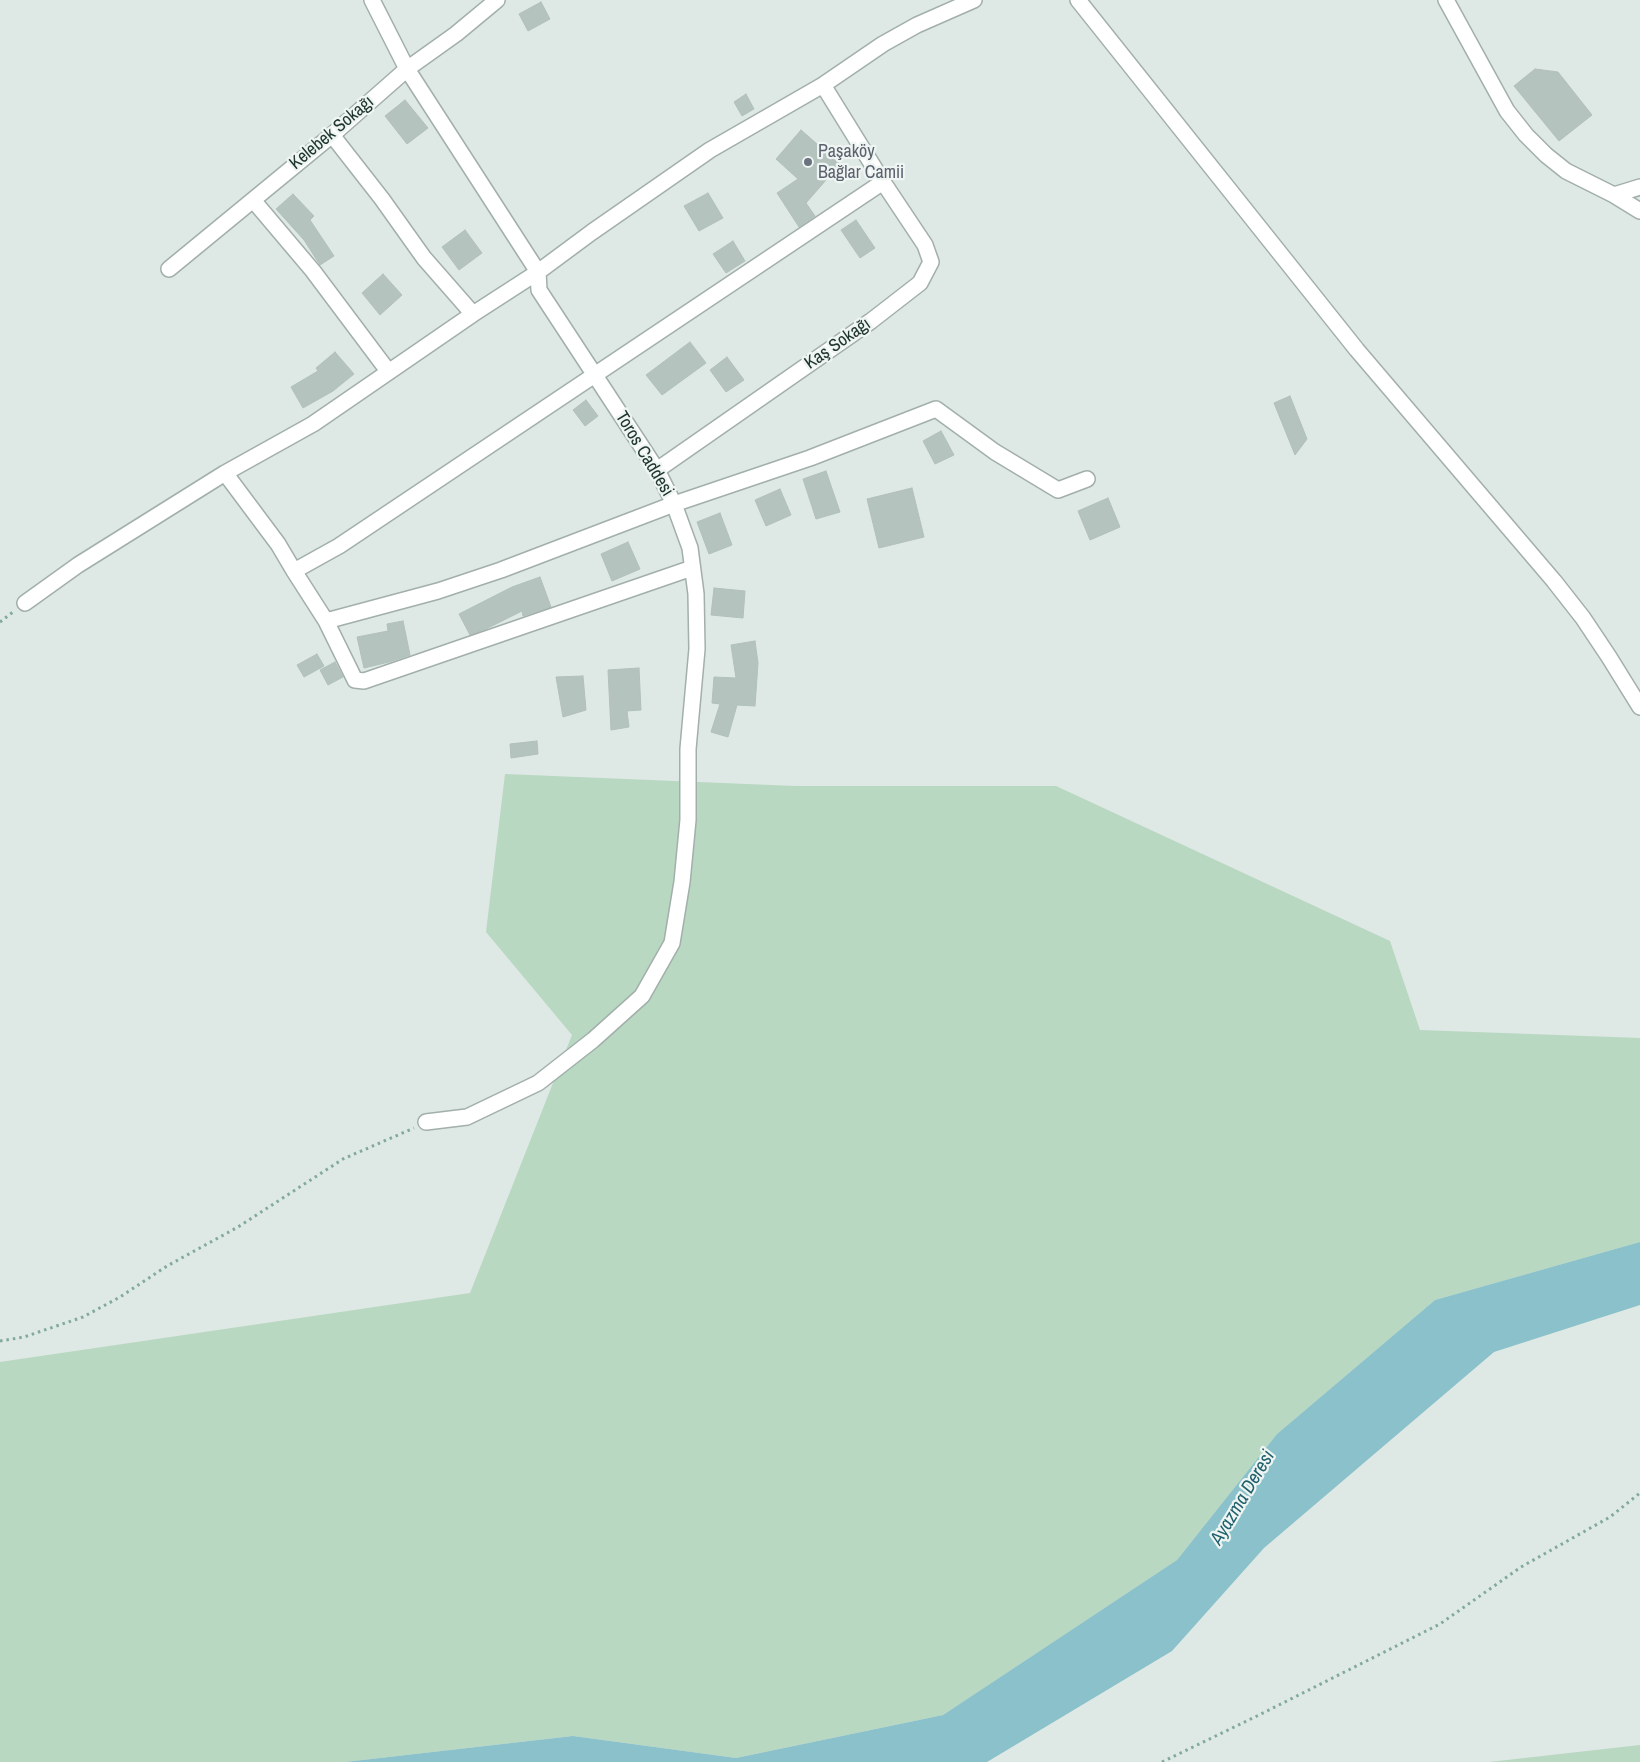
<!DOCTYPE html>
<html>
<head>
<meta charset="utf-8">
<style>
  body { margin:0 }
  canvas { display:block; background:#dee8e4 }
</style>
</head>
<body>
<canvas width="1640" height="1762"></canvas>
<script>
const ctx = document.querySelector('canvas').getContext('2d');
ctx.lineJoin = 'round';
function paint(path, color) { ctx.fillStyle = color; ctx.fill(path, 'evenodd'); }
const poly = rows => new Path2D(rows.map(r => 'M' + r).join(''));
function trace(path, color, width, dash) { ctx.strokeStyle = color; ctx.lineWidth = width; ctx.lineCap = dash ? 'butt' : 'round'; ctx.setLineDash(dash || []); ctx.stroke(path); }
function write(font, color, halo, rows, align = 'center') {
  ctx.font = font + ' "Archivo Narrow",sans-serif'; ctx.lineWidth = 4.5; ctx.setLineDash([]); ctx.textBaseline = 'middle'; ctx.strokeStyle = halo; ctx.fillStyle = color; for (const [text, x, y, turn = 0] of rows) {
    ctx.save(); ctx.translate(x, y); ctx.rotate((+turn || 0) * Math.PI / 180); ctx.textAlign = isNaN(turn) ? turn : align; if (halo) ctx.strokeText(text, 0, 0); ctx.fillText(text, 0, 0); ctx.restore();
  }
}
paint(poly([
  [505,774,795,786,1056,786,1390,941,1420,1030,1640,1038,1640,1242,1435,1300,1277,1434,1177,1560,943,1715,736,1758,573,1736,345,1762,0,1762,0,1362,470,1293,572,1035,486,932],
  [1640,1745,1640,1762,1489,1762]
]), '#b8d8c1');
paint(poly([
  [1640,1242,1640,1305,1494,1352,1264,1548,1172,1651,987,1762,345,1762,573,1736,736,1758,943,1715,1177,1560,1277,1434,1435,1300]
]), '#8ac1ca');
const building = poly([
  [541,2,550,19,528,31,519,14,541,2],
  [1535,69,1558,72,1592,115,1559,141,1514,86,1535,69],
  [746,94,754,109,742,116,734,102,746,94],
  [405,100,428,128,407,144,385,116,405,100],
  [801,130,840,164,806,203,815,216,799,227,777,193,798,179,776,159,801,130],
  [708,193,723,218,699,231,684,206,708,193],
  [293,194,314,216,310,220,334,256,320,265,304,240,276,209,293,194],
  [856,220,875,248,860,258,841,230,856,220],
  [465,230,482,253,459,270,442,247,465,230],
  [733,241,745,261,726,273,713,254,733,241],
  [383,274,402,295,380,315,362,293,383,274],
  [690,342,706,363,662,395,646,375,690,342],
  [335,352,354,374,333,391,303,408,291,387,318,371,316,368,335,352],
  [727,357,744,380,726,392,710,370,727,357],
  [1290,396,1307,439,1295,455,1274,403,1290,396],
  [586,400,598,416,585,426,573,410,586,400],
  [941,431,954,455,935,464,923,441,941,431],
  [826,471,840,512,816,519,803,479,826,471],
  [912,488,924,537,879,548,867,499,912,488],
  [780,489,791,515,766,526,755,500,780,489],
  [1108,498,1120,527,1090,540,1078,511,1108,498],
  [720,513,732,545,709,554,697,522,720,513],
  [628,542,640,569,612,581,601,554,628,542],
  [540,577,551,607,523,616,522,611,484,630,470,635,459,614,512,587,540,577],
  [714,588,745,591,743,618,711,615,714,588],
  [403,621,410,655,389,662,364,668,357,637,388,631,387,624,403,621],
  [755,641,758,663,755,706,737,705,728,737,711,732,720,704,712,703,714,677,736,678,731,645,755,641],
  [317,654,324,666,304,677,297,665,317,654],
  [335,662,343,677,328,685,320,670,335,662],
  [639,668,641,710,627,711,629,727,611,730,608,670,639,668],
  [583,676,586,710,563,717,556,677,583,676],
  [537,741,538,754,511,758,510,744,537,741]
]);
paint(building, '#b4c3bd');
trace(building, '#b1c1ba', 1);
const minor = poly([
  [372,0,407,69,538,272,539,290,657,470,674,504,690,548,696,594,697,649,688,749,688,820,682,882,672,943,642,996,593,1040,538,1083,467,1117,426,1122],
  [1078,0,1357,350,1554,581,1583,618,1609,657,1640,707],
  [1446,0,1507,111,1526,135,1546,155,1566,171,1614,195,1640,211],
  [332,135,382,199,424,258,473,314],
  [1614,195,1640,187],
  [253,200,313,271,388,371],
  [169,269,332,135,407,69,456,34,497,0],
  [657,470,871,321,920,283,931,262,925,245,883,182],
  [225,473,278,544,294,571,326,621,355,680,364,681,692,568],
  [294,571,339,546,883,182,823,85],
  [25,603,78,565,225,473,313,424,473,314,538,272,592,232,710,150,823,85,883,44,917,25,974,0],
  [326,621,438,591,501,570,674,504,810,458,936,409,995,452,1058,490,1087,479]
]);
trace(minor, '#a2afaa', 18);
trace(poly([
  [0,622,13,612],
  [0,1341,24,1337,83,1317,120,1297,167,1266,238,1227,343,1159,414,1128],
  [1162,1762,1257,1716,1440,1624,1521,1567,1610,1517,1640,1493]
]), '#81a99c', 3, [2.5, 4]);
trace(minor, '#fff', 15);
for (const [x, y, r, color] of [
  [808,162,5,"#6b7280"]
]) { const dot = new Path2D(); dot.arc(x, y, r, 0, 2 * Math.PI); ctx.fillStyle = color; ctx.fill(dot); trace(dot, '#eef5f2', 2); }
write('18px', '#213730', '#eef5f2', [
  ["Kelebek Sokağı",332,133,-40],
  ["Kaş Sokağı",838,344,-35],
  ["Toros Caddesi",644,454,59]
]);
write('18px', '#5b616d', '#eef5f2', [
  ["Paşaköy",818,152],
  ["Bağlar Camii",818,173]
], 'left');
write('italic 19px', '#21616d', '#eef5f2', [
  ["Ayazma Deresi",1243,1498,-59]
]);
</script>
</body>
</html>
